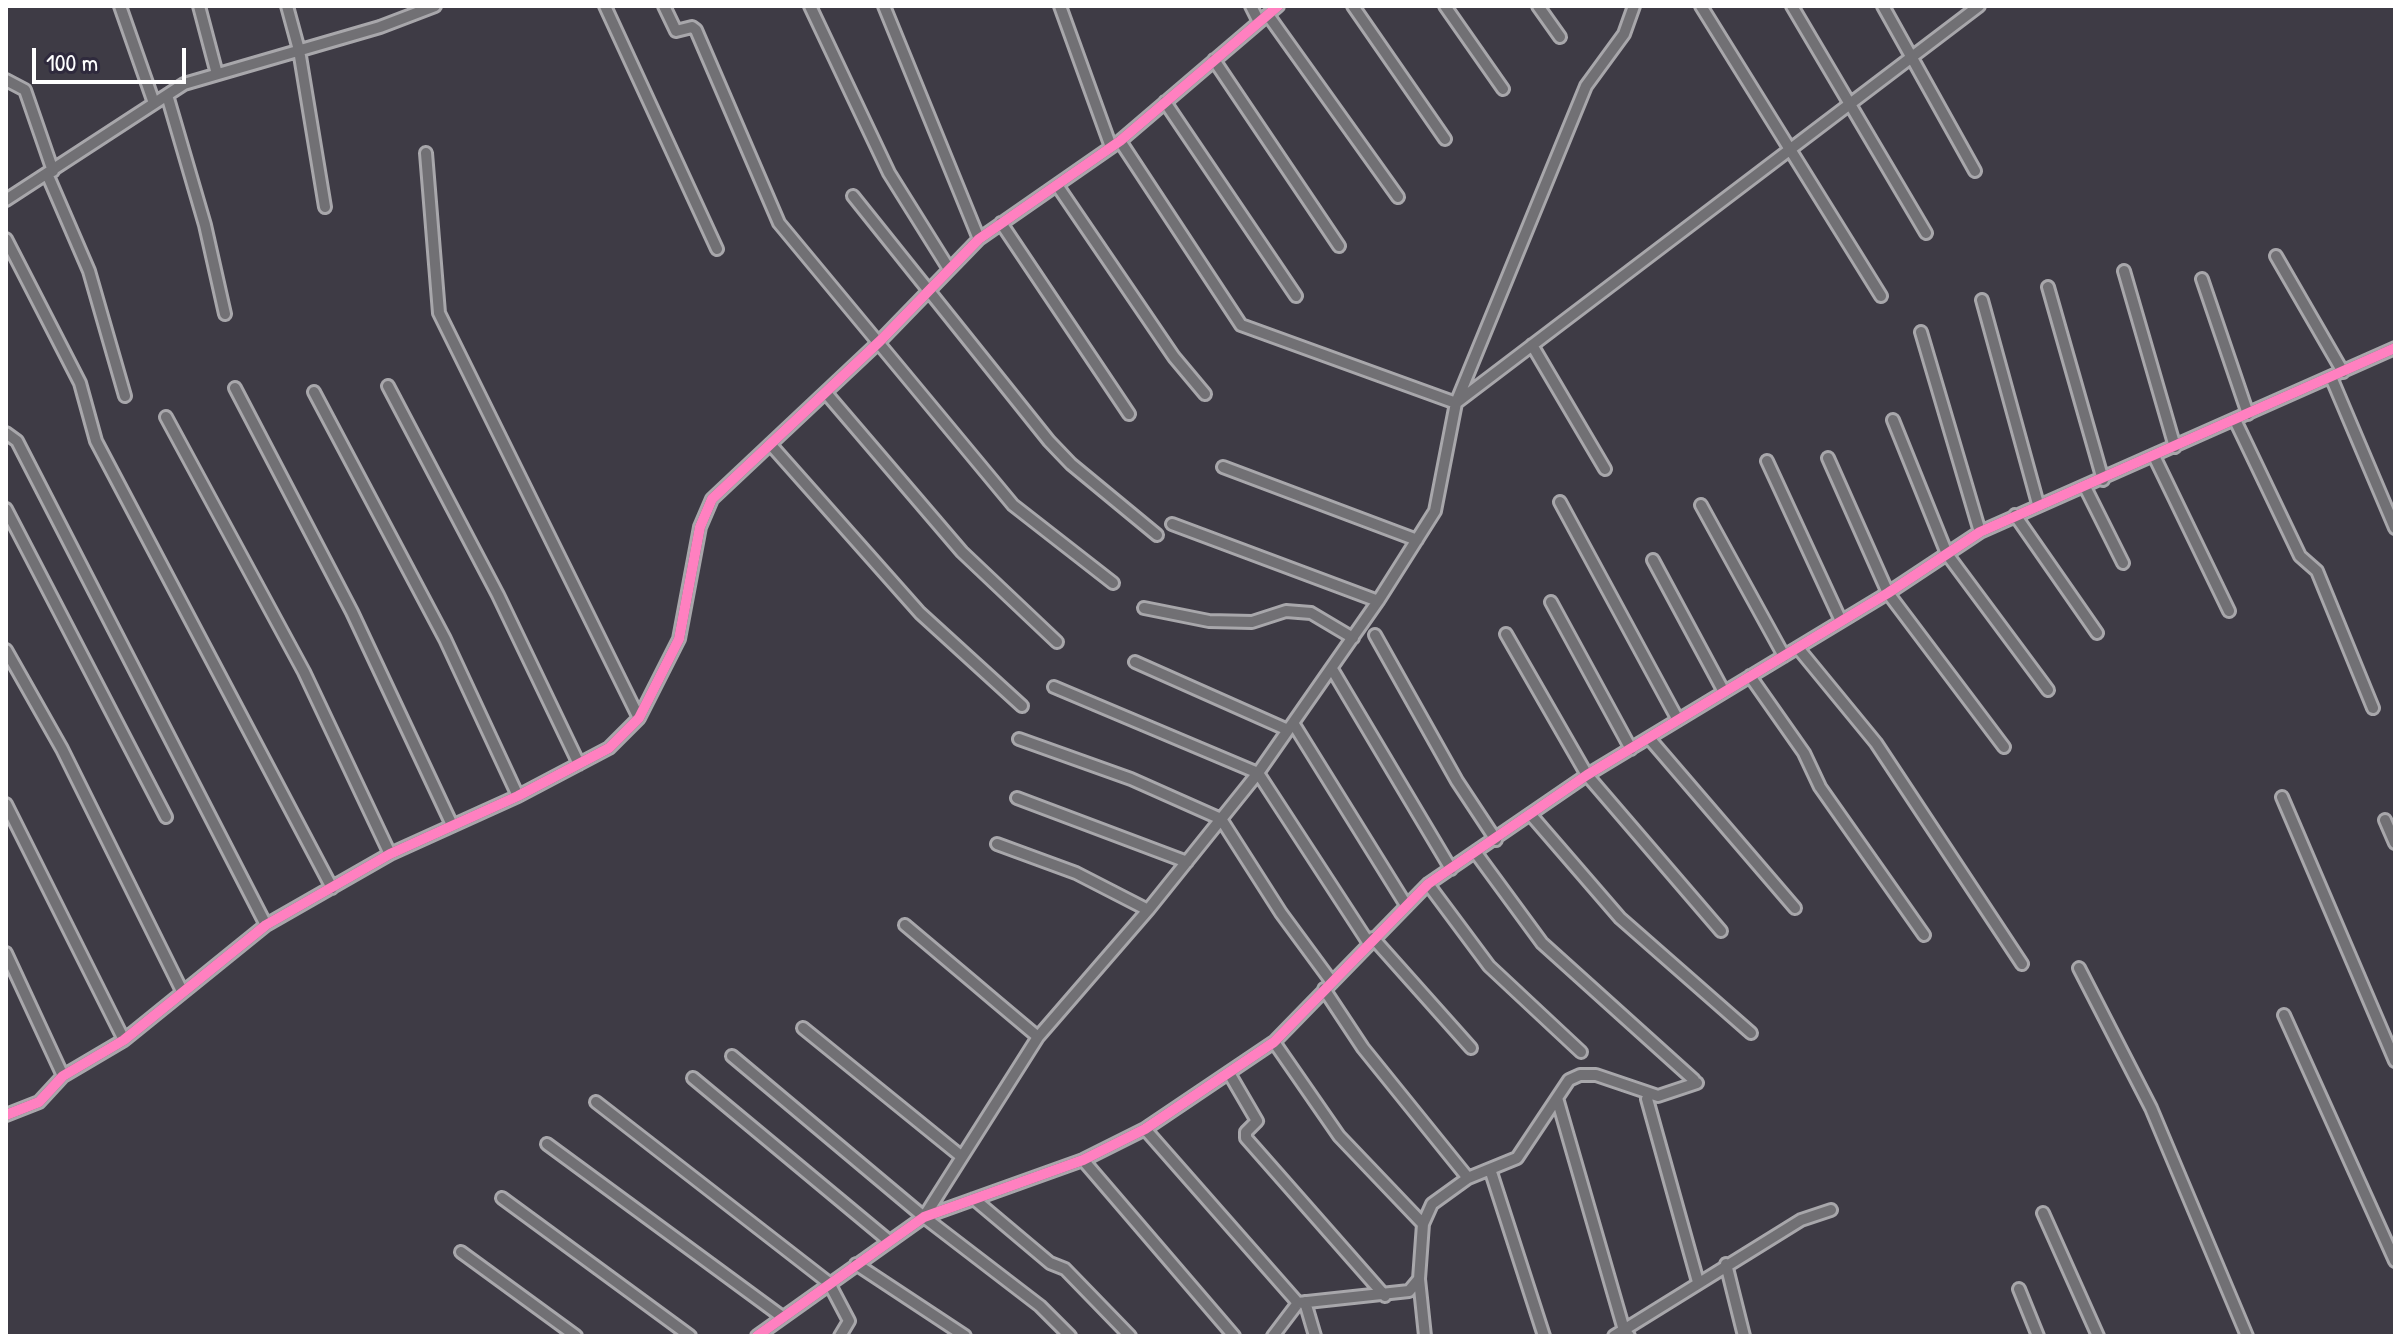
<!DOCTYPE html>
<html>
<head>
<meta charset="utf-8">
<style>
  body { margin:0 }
  #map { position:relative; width:2401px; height:1342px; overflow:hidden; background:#3e3b45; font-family:"Patrick Hand",sans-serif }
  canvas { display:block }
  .frame { position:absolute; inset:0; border:8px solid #fff; pointer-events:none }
  .scale { position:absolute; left:32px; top:48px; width:154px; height:36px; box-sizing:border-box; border:4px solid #fff; border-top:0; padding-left:10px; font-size:24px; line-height:28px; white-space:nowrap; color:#fff; -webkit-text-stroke:6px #2f2a3d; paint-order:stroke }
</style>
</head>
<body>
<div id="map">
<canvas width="2401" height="1342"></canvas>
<div class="frame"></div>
<div class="scale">100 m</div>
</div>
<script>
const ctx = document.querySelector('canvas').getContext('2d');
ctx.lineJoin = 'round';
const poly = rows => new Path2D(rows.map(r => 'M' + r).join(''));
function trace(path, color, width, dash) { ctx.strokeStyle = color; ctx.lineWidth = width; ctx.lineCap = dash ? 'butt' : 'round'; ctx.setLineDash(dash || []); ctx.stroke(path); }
const minor = poly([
  [120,6,154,103],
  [199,6,217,74],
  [287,6,299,50,325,207],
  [605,6,717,249],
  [664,6,676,31,692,27,696,30,779,223,1013,505,1113,583],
  [810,6,889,173,949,269],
  [884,6,979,239],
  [1060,6,1111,147],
  [1251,6,1259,22],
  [1353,6,1445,139],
  [1445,6,1503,89],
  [1538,6,1560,37],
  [1701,6,1881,296],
  [1792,6,1926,233],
  [1883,6,1975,171],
  [1268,15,1398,197],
  [1214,60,1339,246],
  [6,80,25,90,53,171],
  [167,95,205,225,225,314],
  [1165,102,1296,296],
  [1120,141,1241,325,1456,403,1979,6],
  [426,153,439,313,639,718],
  [48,176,89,271,125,396],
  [1057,185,1174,357,1205,394],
  [853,196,1049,441,1071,464,1157,535],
  [6,200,184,84,380,27,435,6],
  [1001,223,1129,414],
  [6,239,80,383,96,441,332,888],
  [2276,256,2343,372],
  [2124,271,2175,447],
  [2202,279,2248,414],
  [2048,287,2103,480],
  [1982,300,2038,504],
  [1921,332,1980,532],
  [1532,345,1605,469],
  [2331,377,2395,528],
  [388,386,498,595,579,764],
  [235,388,352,612,452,825],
  [314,392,445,639,518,796],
  [826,393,962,552,1057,642],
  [166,417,304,672,390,854],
  [1893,420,1947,554,2048,690],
  [2235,420,2300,556,2317,571,2373,708],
  [6,433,17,441,266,925],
  [771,445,920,613,1022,706],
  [2154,456,2229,611],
  [1828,458,1888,593,2004,747],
  [1767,461,1841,621],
  [1223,467,1417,540],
  [2085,487,2123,563],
  [1560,502,1678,720],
  [1701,505,1784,656],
  [6,509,166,817],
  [2015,515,2097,633],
  [1172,524,1378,601],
  [1653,560,1724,692],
  [1551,602,1631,749],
  [1144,608,1209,621,1252,622,1286,611,1311,613,1353,638],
  [1506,634,1587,775,1721,931],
  [1375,635,1457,781,1496,840],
  [1798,648,1876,743,2022,964],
  [6,650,62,749,182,991],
  [1135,662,1288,730],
  [1332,669,1451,869],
  [1750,676,1804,753,1820,787,1924,935],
  [1054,687,1258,773,1368,942],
  [1293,723,1406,905],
  [1649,738,1795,908],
  [1019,739,1131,779,1221,819,1281,913,1331,981],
  [2282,797,2395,1061],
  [1017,798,1187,862],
  [6,804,124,1040],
  [1531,815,1620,918,1751,1033],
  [2385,820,2395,843],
  [997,844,1076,873,1148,910],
  [1476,853,1542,943,1694,1080],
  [1428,884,1489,966,1581,1052],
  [905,925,1038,1037],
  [1373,938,1471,1048],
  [6,953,63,1076],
  [2079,968,2151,1108,2247,1336],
  [1324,989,1363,1048,1468,1178],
  [2284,1015,2395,1261],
  [803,1028,962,1157],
  [1274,1042,1339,1136,1423,1224],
  [732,1056,924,1217,1040,1306,1070,1336],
  [1229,1073,1257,1121,1246,1132,1246,1138,1385,1296],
  [693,1078,889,1241],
  [1557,1098,1624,1330,1629,1336],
  [1647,1099,1698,1282],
  [596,1102,829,1283,849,1321,840,1336],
  [6,1115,39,1102,63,1076,124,1040,266,925,390,854,518,796,609,748,639,718,679,639,700,527,712,499,880,341,979,239,1120,141,1278,6],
  [1145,1129,1298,1303],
  [547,1144,781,1316],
  [1083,1160,1234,1336],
  [1490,1169,1544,1336],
  [502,1198,690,1336],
  [974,1199,1050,1263,1065,1269,1130,1336],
  [2043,1213,2098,1336],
  [924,1217,1038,1037,1148,910,1258,773,1378,601,1435,511,1456,403,1586,86,1624,34,1634,6],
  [461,1252,576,1336],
  [856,1264,965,1336],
  [1726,1264,1744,1336],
  [1419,1279,1425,1336],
  [2019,1289,2038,1336],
  [1305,1302,1315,1336],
  [757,1336,924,1217,1083,1160,1145,1129,1274,1042,1428,884,1587,775,1888,593,1980,532,2395,348],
  [1273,1336,1298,1303,1409,1291,1419,1279,1423,1224,1432,1204,1468,1178,1517,1158,1569,1080,1580,1075,1596,1075,1658,1096,1697,1083],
  [1614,1336,1801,1220,1831,1210]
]);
trace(minor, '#a8a7ab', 16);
trace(minor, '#717074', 10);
trace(poly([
  [6,1115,39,1102,63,1076,124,1040,266,925,390,854,518,796,609,748,639,718,679,639,700,527,712,499,880,341,979,239,1120,141,1278,6],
  [757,1336,924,1217,1083,1160,1145,1129,1274,1042,1428,884,1587,775,1888,593,1980,532,2395,348]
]), '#ff80c0', 10);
</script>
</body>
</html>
